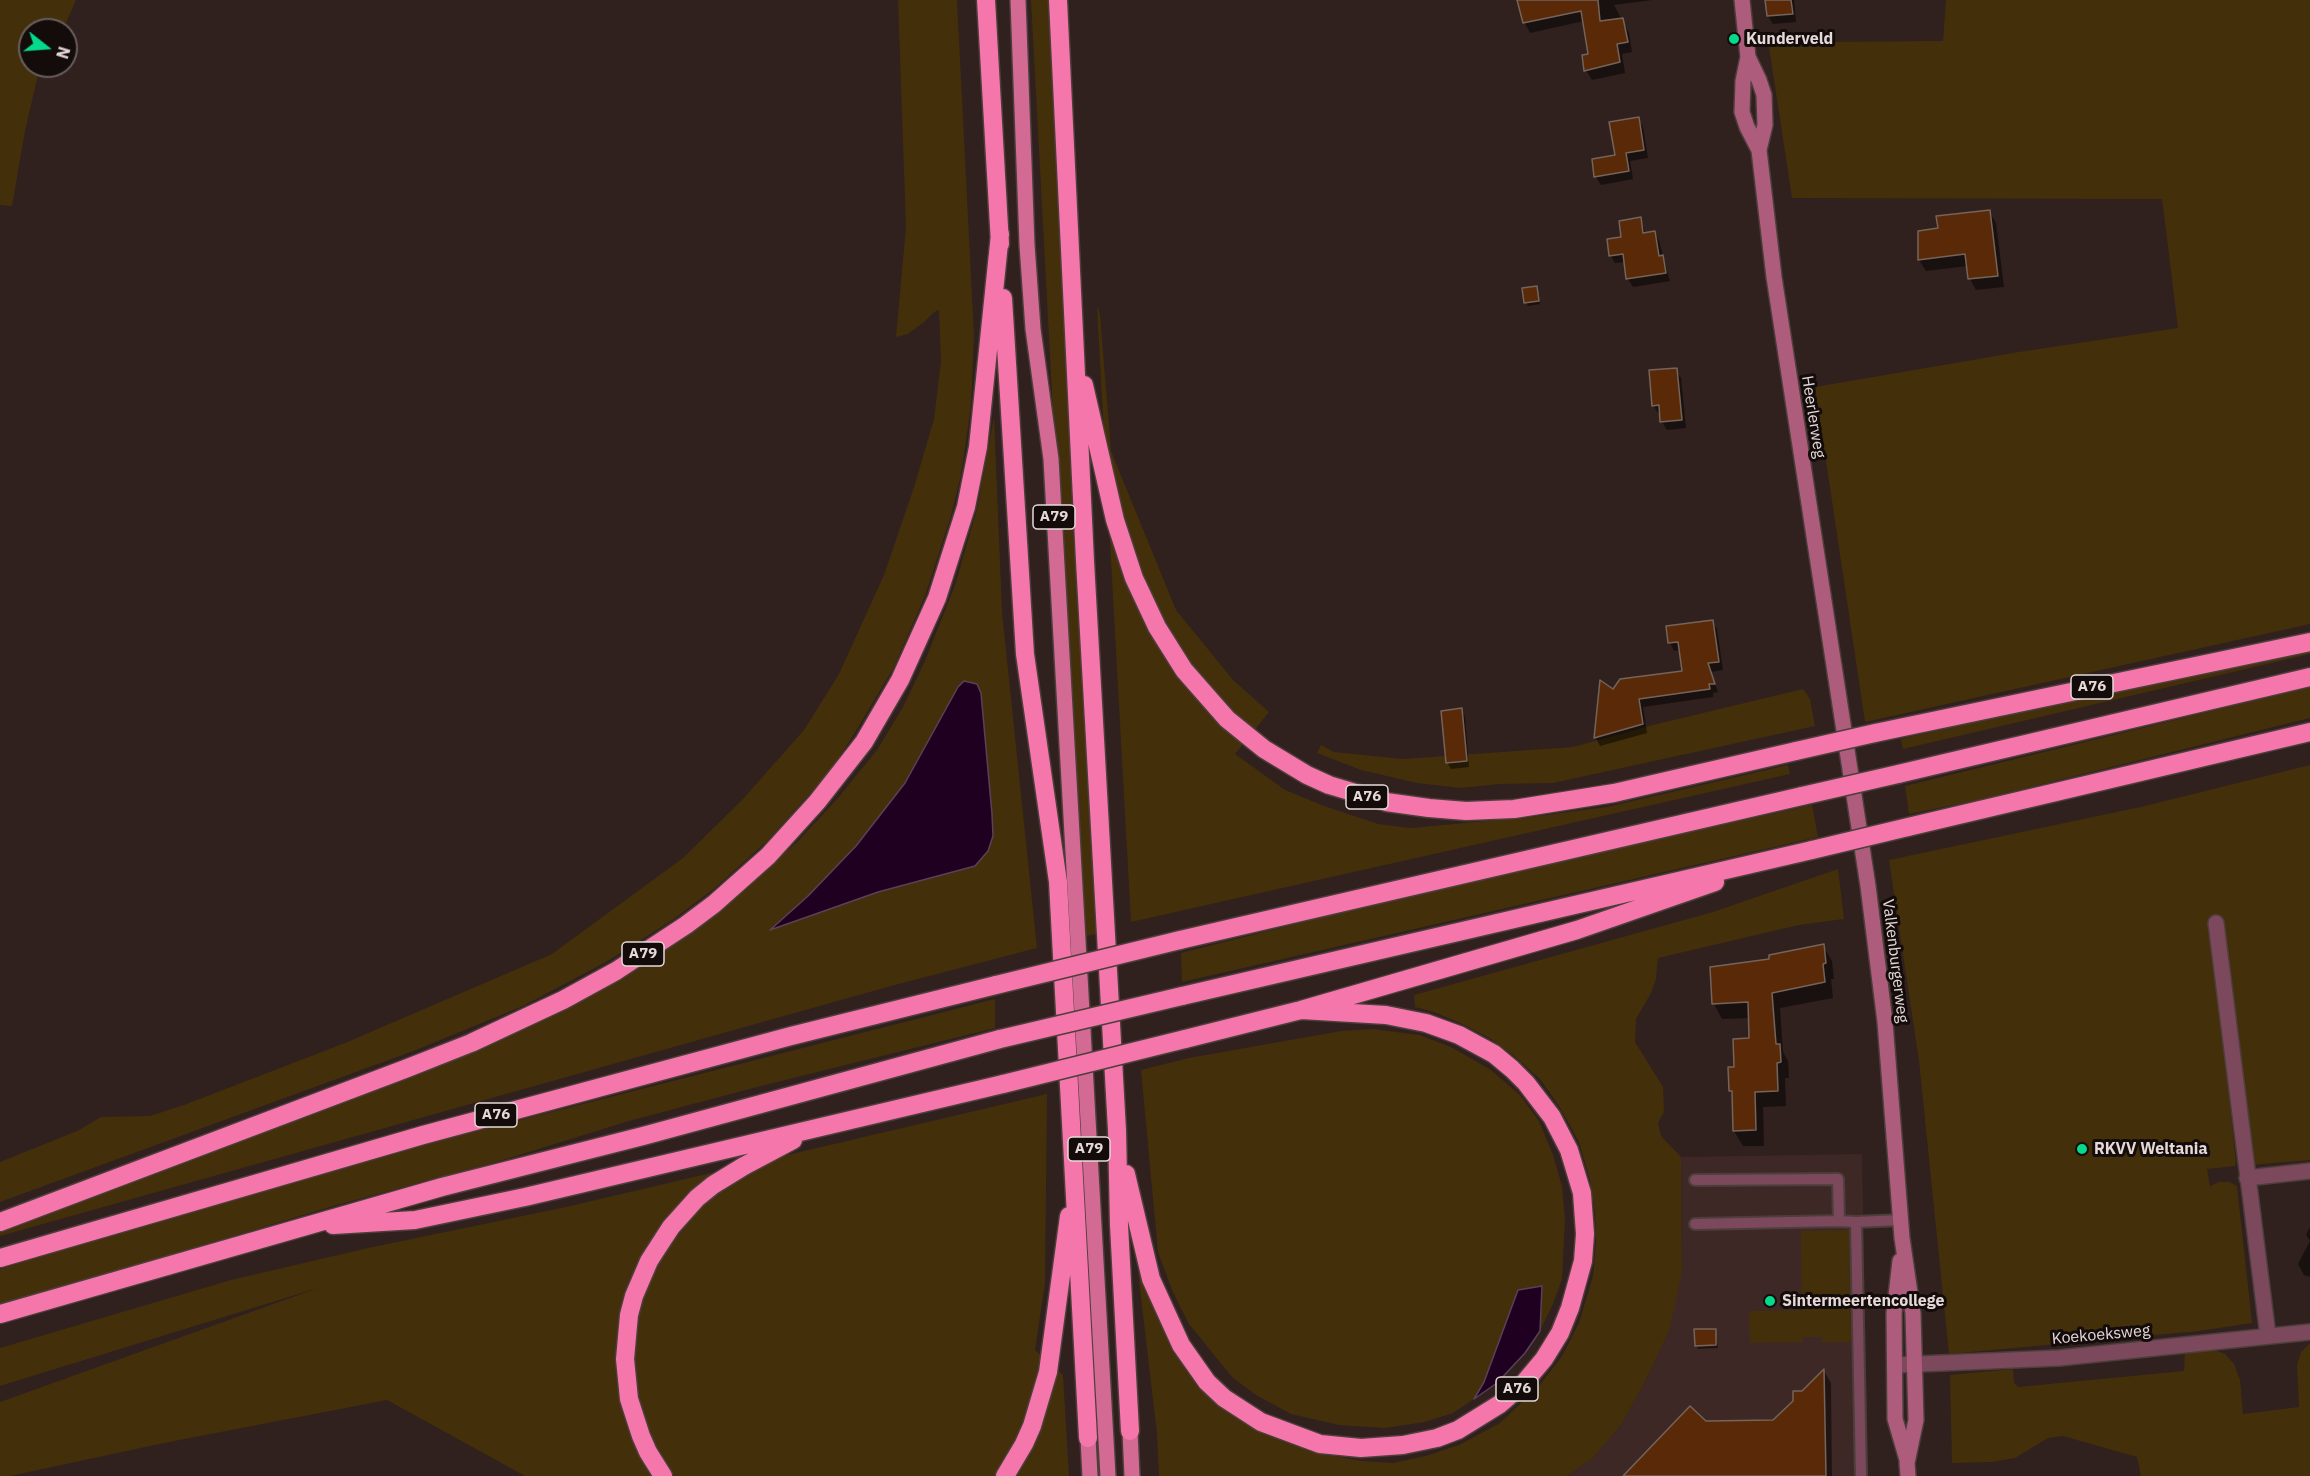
<!DOCTYPE html>
<html>
<head>
<meta charset="utf-8">
<style>
  body { margin:0 }
  #map { position:relative; width:2310px; height:1476px; overflow:hidden; background:#30201e; font-family:"IBM Plex Sans",sans-serif }
  canvas { display:block }
  .north { position:absolute; left:18px; top:18px; width:60px; height:60px; box-sizing:border-box; background:#130c0b; border:2px solid #675e5d; border-radius:50%; rotate:107deg; font-size:16px; font-weight:700; line-height:24px; text-align:center; color:#e6dad9 }
  .north::after { content:''; display:block; margin:auto; width:21px; height:27px; background:#05d98b; clip-path:polygon(50% 0,100% 100%,50% 72%,0 100%) }
</style>
</head>
<body>
<div id="map">
<canvas width="2310" height="1476"></canvas>
<div class="north">N</div>
</div>
<script>
const ctx = document.querySelector('canvas').getContext('2d');
ctx.lineJoin = 'round';
function paint(path, color) { ctx.fillStyle = color; ctx.fill(path, 'evenodd'); }
const poly = rows => new Path2D(rows.map(r => 'M' + r).join(''));
function trace(path, color, width, dash) { ctx.strokeStyle = color; ctx.lineWidth = width; ctx.lineCap = dash ? 'butt' : 'round'; ctx.setLineDash(dash || []); ctx.stroke(path); }
function write(font, color, halo, rows, align = 'center') {
  ctx.font = font + ' "IBM Plex Sans",sans-serif'; ctx.lineWidth = 6; ctx.setLineDash([]); ctx.textBaseline = 'middle'; ctx.strokeStyle = halo; ctx.fillStyle = color; for (const [text, x, y, turn = 0] of rows) {
    ctx.save(); ctx.translate(x, y); ctx.rotate((+turn || 0) * Math.PI / 180); ctx.textAlign = isNaN(turn) ? turn : align; if (halo) ctx.strokeText(text, 0, 0); ctx.fillText(text, 0, 0); ctx.restore();
  }
}
paint(poly([
  [1862,1154,1868,1476,1567,1476,1594,1457,1621,1425,1644,1384,1669,1331,1682,1238,1681,1157]
]), '#3e2826');
paint(poly([
  [0,0,76,0,63,30,30,30,30,66,40,66,25,131,12,206,0,205],
  [898,0,957,0,974,336,971,406,961,475,951,516,925,596,893,669,851,739,826,776,766,842,715,888,671,921,606,962,523,1006,416,1050,0,1202,0,1162,77,1131,101,1117,150,1116,184,1105,345,1043,552,954,683,858,743,799,804,730,839,674,884,575,915,484,934,419,941,361,939,310,934,312,924,322,908,334,896,337,906,227],
  [1031,0,1048,0,1096,934,1081,937],
  [1946,0,2310,0,2310,624,1865,722,1815,387,2019,352,2178,328,2162,199,1792,198,1768,40,1825,42,1943,41],
  [1097,307,1100,314,1111,451,1176,610,1233,680,1269,712,1235,754,1285,790,1324,806,1378,824,1411,828,1530,817,1607,807,1788,765,1790,774,1131,922],
  [994,417,1002,612,1037,948,891,986,0,1236,0,1229,477,1050,544,1019,730,901,797,842,838,798,877,750,903,707,925,661,955,585,977,509],
  [958,687,983,735,993,836,988,851,975,866,878,892,771,928,808,896,856,846,905,783],
  [2310,649,2310,654,1903,749,1901,739,2132,686],
  [2310,687,2310,718,1974,801,1909,814,1905,786],
  [1803,689,1810,699,1815,726,1553,783,1499,784,1461,788,1417,783,1361,770,1317,753,1321,745,1334,752,1403,759,1573,747,1657,724],
  [2310,765,2310,1160,2250,1165,2219,915,2210,916,2236,1162,2235,1166,2207,1169,2210,1186,2219,1182,2229,1182,2237,1186,2252,1323,2199,1331,1949,1354,1919,1061,1889,860,2145,806],
  [1812,805,1818,837,1182,982,1181,953,1418,893],
  [1838,869,1844,919,1799,925,1658,958,1656,979,1651,993,1636,1019,1635,1042,1663,1087,1664,1112,1658,1123,1661,1136,1681,1157,1682,1272,1669,1331,1644,1384,1621,1425,1594,1457,1567,1476,1159,1476,1157,1434,1138,1272,1161,1326,1190,1371,1255,1429,1327,1455,1363,1461,1393,1463,1426,1456,1459,1445,1500,1423,1539,1386,1562,1356,1579,1323,1593,1276,1596,1243,1595,1212,1590,1180,1579,1142,1559,1106,1540,1079,1514,1056,1491,1039,1462,1024,1434,1012,1415,1007,1414,995,1713,912],
  [995,999,995,1028,757,1087,629,1121,503,1160,330,1207,0,1306,0,1269,96,1240,402,1150],
  [1373,1029,1419,1035,1451,1047,1491,1070,1520,1095,1539,1121,1553,1155,1562,1186,1565,1219,1562,1279,1553,1304,1540,1331,1542,1287,1497,1349,1484,1382,1474,1399,1453,1413,1425,1422,1385,1428,1339,1425,1291,1414,1256,1395,1232,1377,1189,1324,1172,1290,1158,1252,1141,1070,1189,1058,1341,1031],
  [1047,1094,1045,1283,1035,1350,1063,1375,1069,1476,525,1476,387,1400,164,1443,10,1476,0,1476,0,1402,318,1288,0,1386,0,1348,231,1280,368,1248,566,1207],
  [1849,1230,1851,1342,1822,1342,1822,1337,1803,1337,1803,1342,1750,1343,1749,1311,1802,1310,1801,1231],
  [2310,1343,2310,1476,2141,1476,2137,1457,2063,1436,2048,1438,2015,1458,1992,1462,1952,1463,1950,1375,2013,1369,2014,1383,2018,1387,2184,1371,2185,1351,2209,1348,2225,1354,2234,1364,2240,1380,2243,1414,2299,1407,2297,1365,2301,1352]
]), '#442f0b');
const water = poly([
  [964,681,977,684,981,693,992,814,993,836,988,851,975,866,878,892,770,930,808,896,856,846,905,783,958,687,964,681],
  [1542,1286,1540,1331,1525,1353,1497,1383,1474,1399,1484,1382,1518,1290,1542,1286]
]);
paint(water, '#200020');
trace(water, '#5b4158', 1.5);
paint(poly([
  [1519,0,1652,0,1614,5,1629,33,1632,52,1622,54,1625,73,1592,80,1586,70,1590,56,1584,21,1530,33,1525,23],
  [1767,0,1794,0,1796,22,1773,24,1768,16],
  [1638,118,1643,127,1648,158,1630,161,1633,179,1601,185,1596,177,1617,156],
  [1989,211,1996,223,2004,287,1976,290,1970,279,1968,266,1926,271,1919,260,1919,232,1940,229],
  [1640,219,1646,234,1655,233,1659,241,1670,281,1633,287,1628,279,1626,262,1615,263,1610,255],
  [1536,288,1540,304,1528,306,1526,302],
  [1676,370,1681,378,1686,428,1667,430,1662,422,1661,413,1658,413,1653,405],
  [1712,621,1717,629,1723,670,1711,672,1718,692,1713,693,1713,697,1643,707,1647,733,1600,746,1596,738,1601,683,1613,692,1683,672,1681,650,1674,651,1670,643,1667,628],
  [1461,710,1465,716,1469,767,1451,769,1447,762],
  [1823,946,1832,961,1834,979,1831,979,1833,998,1780,1008,1783,1052,1788,1061,1789,1078,1785,1078,1786,1106,1763,1107,1764,1146,1743,1146,1734,1131,1733,1096,1730,1091,1736,1068,1751,1040,1750,1018,1722,1019,1714,1004,1771,960],
  [2310,1227,2310,1241,2306,1235],
  [2310,1241,2310,1277,2304,1275,2298,1264],
  [1715,1330,1718,1348,1698,1349,1696,1345],
  [1824,1371,1831,1383,1832,1476,1625,1476,1706,1423,1773,1422]
]), '#0007');
const building = poly([
  [1517,0,1598,0,1600,21,1623,18,1628,42,1617,44,1620,62,1584,71,1582,55,1588,54,1581,11,1523,23,1517,0],
  [1765,0,1791,0,1793,14,1767,16,1765,0],
  [1639,117,1644,150,1626,153,1629,171,1594,177,1592,159,1615,155,1609,122,1639,117],
  [1990,210,1998,276,1968,279,1965,254,1918,260,1918,231,1938,228,1936,216,1990,210],
  [1641,217,1643,233,1655,231,1659,256,1663,255,1666,273,1626,279,1623,254,1609,256,1607,239,1621,237,1619,221,1641,217],
  [1537,286,1539,301,1524,303,1522,288,1537,286],
  [1677,368,1682,420,1660,422,1659,405,1652,406,1649,370,1677,368],
  [1713,620,1719,662,1708,663,1715,684,1709,684,1710,689,1639,699,1643,724,1594,738,1600,680,1613,689,1620,679,1682,671,1678,642,1668,643,1666,626,1713,620],
  [1462,708,1467,761,1446,763,1441,711,1462,708],
  [1824,944,1826,963,1823,964,1825,982,1772,993,1776,1044,1780,1044,1781,1062,1777,1063,1778,1091,1755,1092,1756,1130,1733,1131,1732,1091,1729,1091,1728,1067,1734,1067,1733,1039,1749,1038,1748,1002,1712,1004,1710,967,1769,959,1769,955,1824,944],
  [1694,1329,1716,1329,1716,1345,1695,1346,1694,1329],
  [1824,1369,1826,1476,1623,1476,1690,1406,1706,1421,1773,1420,1793,1401,1793,1391,1802,1391,1824,1369]
]);
paint(building, '#5a2a08');
trace(building, '#74645a', 1.5);
const lane = poly([
  [1695,1180,1838,1179,1839,1221,1856,1222,1861,1476],
  [1856,1222,1901,1220],
  [1695,1224,1839,1221]
]);
const street = poly([
  [2216,923,2268,1336],
  [2247,1178,2310,1171],
  [1895,1365,2059,1358,2310,1332]
]);
const secondary = poly([
  [1742,0,1748,57,1743,81,1742,112,1747,127,1759,150],
  [1748,57,1759,80,1764,95,1765,125,1759,150,1774,277,1868,886,1885,1022,1902,1238,1913,1313,1916,1420,1907,1463,1908,1476],
  [1900,1261,1894,1313,1895,1419,1907,1460]
]);
const primary = poly([
  [1018,0,1027,245,1033,329,1051,459,1108,1476],
  [1130,1431,1132,1476],
  [1088,1438,1090,1476]
]);
const highway = poly([
  [986,0,1000,244],
  [1058,0,1085,561,1117,1130,1119,1225,1130,1431],
  [1003,298,1025,654,1058,882,1088,1438],
  [1084,385,1115,520,1134,578,1157,627,1184,670,1227,719,1264,749,1307,775,1329,785,1386,802,1429,808,1466,811,1514,809,1614,793,1796,751],
  [1875,733,2310,642],
  [1898,774,2310,677],
  [1908,827,2310,732],
  [1180,940,1802,796],
  [1182,996,1812,850],
  [1185,1039,1301,1010,1577,930,1715,882],
  [1126,1174,1151,1279,1181,1345,1207,1382,1224,1398,1261,1422,1320,1444,1361,1448,1403,1445,1437,1438,1458,1430,1500,1404,1523,1384,1544,1359,1560,1333,1570,1308,1583,1261,1585,1234,1582,1193,1569,1150,1552,1117,1526,1083,1512,1069,1494,1054,1459,1035,1426,1023,1386,1015,1301,1010],
  [0,1222,405,1069,471,1043,563,1000,616,971,686,925,714,904,768,856,817,802,864,742,900,680,937,598,966,507,978,447,1000,234],
  [333,1225,415,1220,525,1197,1003,1084],
  [0,1258,423,1135,791,1036,996,985],
  [0,1314,442,1187,643,1136,1000,1039],
  [663,1476,648,1452,641,1436,629,1399,625,1359,629,1315,634,1296,649,1261,658,1247,671,1227,697,1198,713,1185,744,1166,793,1140],
  [1005,1476,1024,1444,1032,1426,1048,1372,1069,1216]
]);
trace(lane, '#4d3e3c', 14);
trace(street, '#4d3e3c', 18);
trace(secondary, '#4d3e3c', 18);
trace(primary, '#4d3e3c', 18);
trace(highway, '#4d3e3c', 21);
trace(lane, '#7c495c', 10);
trace(street, '#7c495c', 15);
trace(secondary, '#ad5c7c', 15);
trace(primary, '#d36a94', 15);
trace(highway, '#f576aa', 18);
const highwayBridge = poly([
  [1796,751,1875,733],
  [1802,796,1898,774],
  [1812,850,1908,827],
  [996,985,1180,940],
  [1000,1039,1182,996],
  [1003,1084,1185,1039]
]);
trace(highwayBridge, '#4d3e3c', 21, []);
trace(highwayBridge, '#f576aa', 18);
for (const [x, y, r, color] of [
  [1734,39,6,"#05d98b"],
  [2082,1149,6,"#05d98b"],
  [1770,1301,6,"#05d98b"]
]) { const dot = new Path2D(); dot.arc(x, y, r, 0, 2 * Math.PI); ctx.fillStyle = color; ctx.fill(dot); trace(dot, '#130c0b', 2); }
for (const [x, y, w] of [
  [1054,517,42],
  [2092,687,42],
  [1367,797,42],
  [643,954,42],
  [496,1115,42],
  [1089,1149,42],
  [1517,1389,42]
]) { const box = new Path2D(); box.roundRect(x - w / 2, y - 12, w, 24, 4.5); ctx.fillStyle = '#130c0b'; ctx.fill(box); trace(box, '#e6dad9', 1.5); }
write('bold 15px', '#e6dad9', null, [
  ["A79",1054,517],
  ["A76",2092,687],
  ["A76",1367,797],
  ["A79",643,954],
  ["A76",496,1115],
  ["A79",1089,1149],
  ["A76",1517,1389]
]);
write('bold 16px', '#e6dad9', '#130c0b', [
  ["Kunderveld",1746,39],
  ["RKVV Weltania",2094,1149],
  ["Sintermeertencollege",1782,1301]
], 'left');
write('16px', '#e6dad9', '#130c0b', [
  ["Heerlerweg",1813,417,81],
  ["Valkenburgerweg",1895,961,83],
  ["Koekoeksweg",2101,1335,-5]
]);
</script>
</body>
</html>
